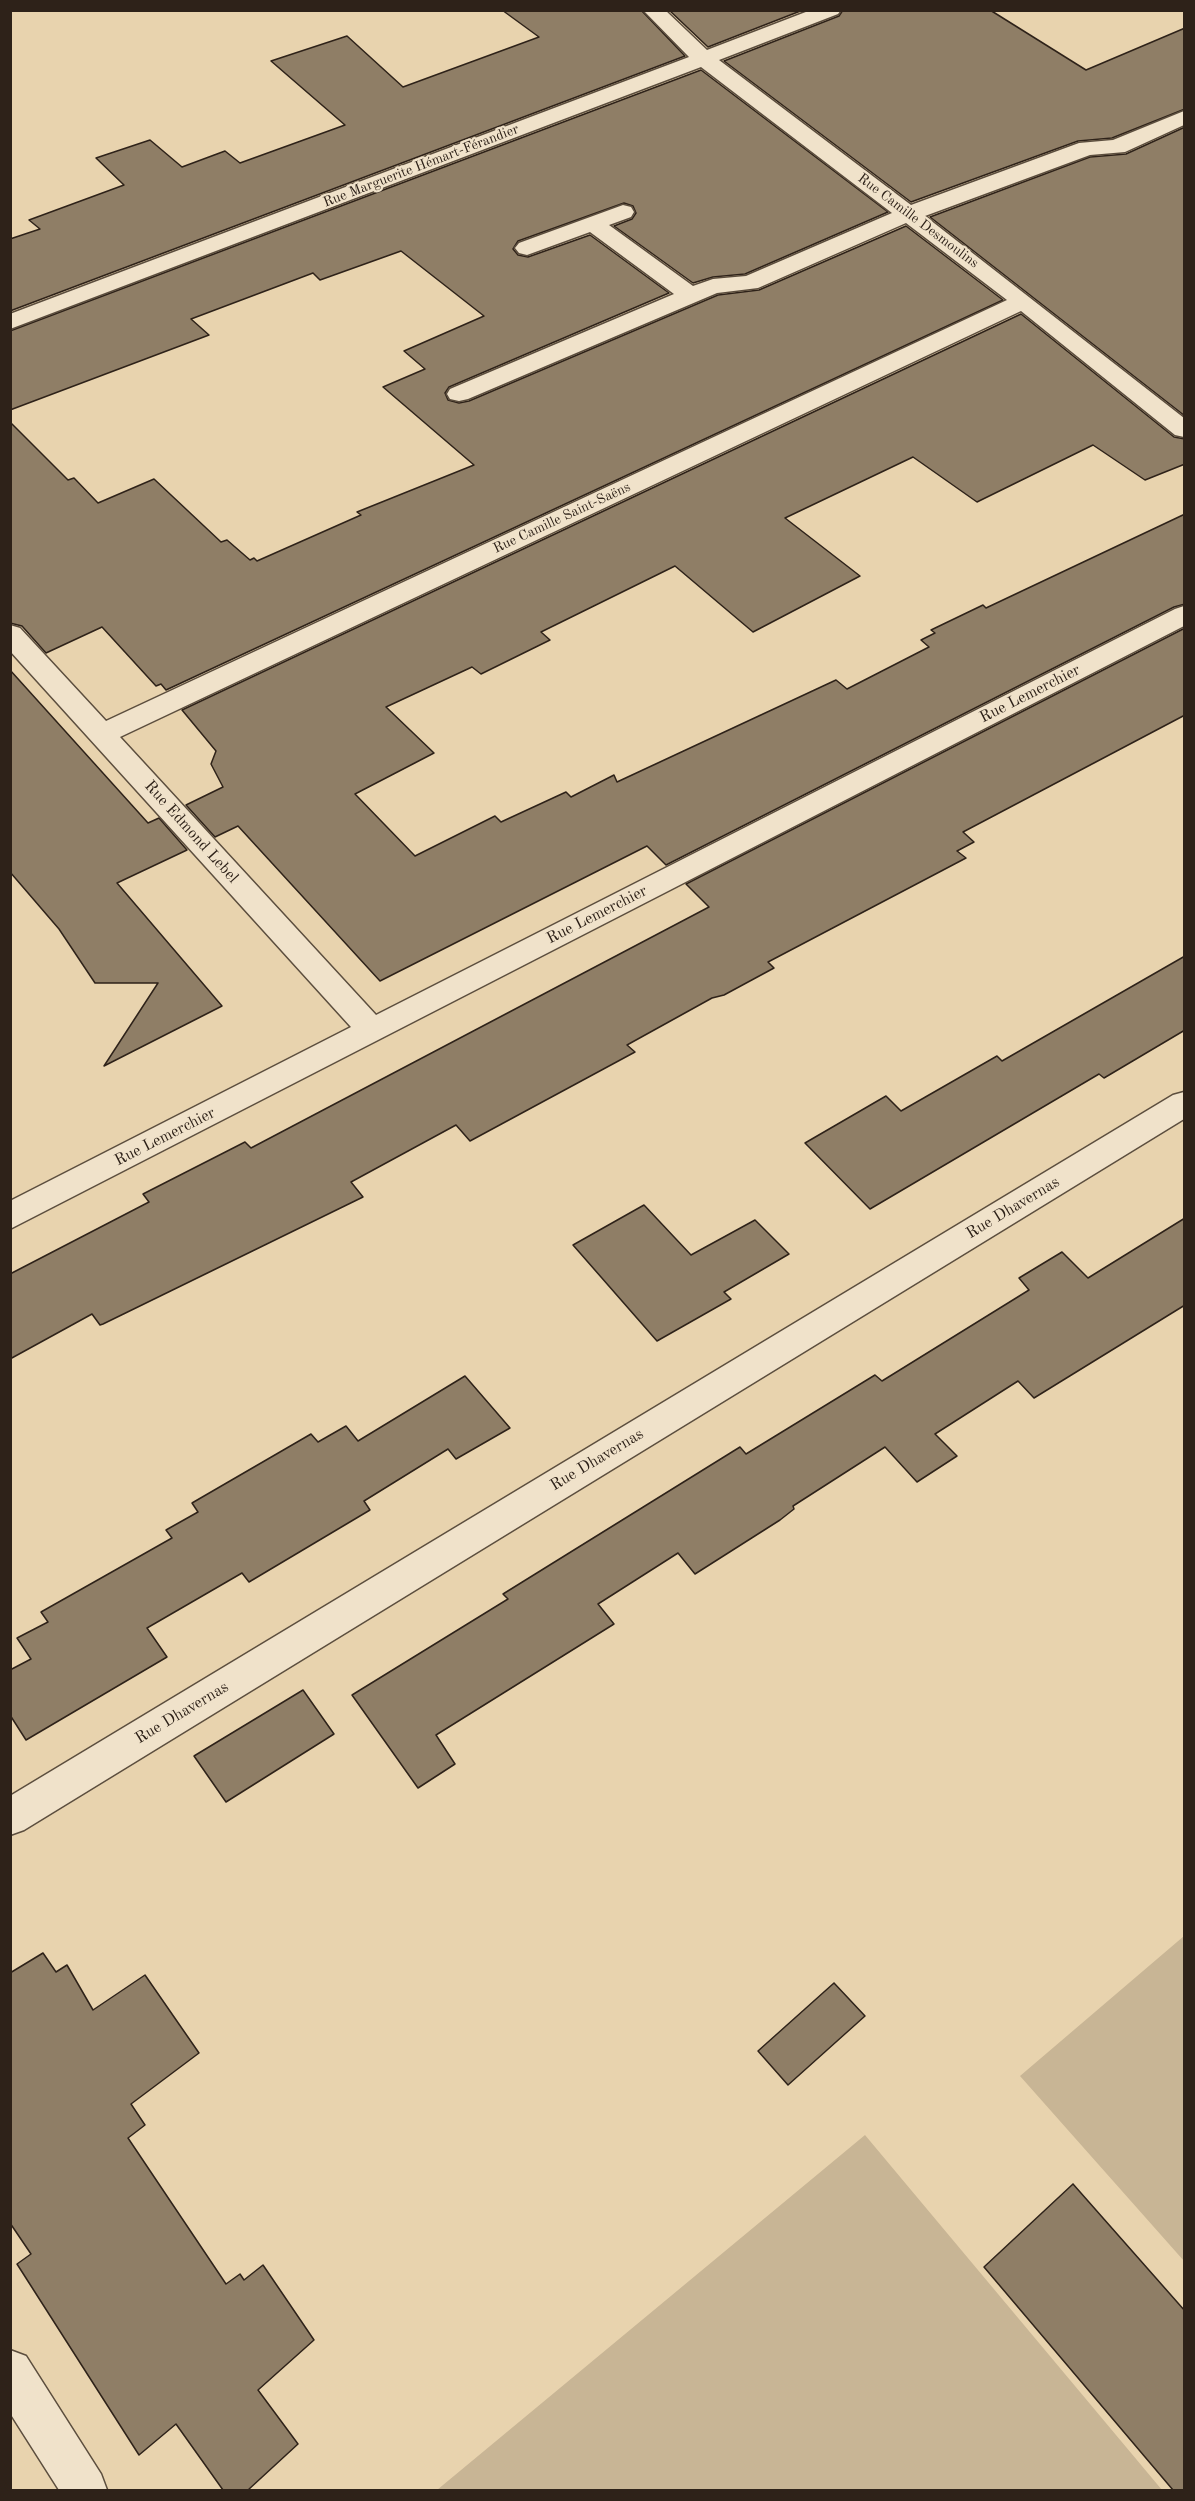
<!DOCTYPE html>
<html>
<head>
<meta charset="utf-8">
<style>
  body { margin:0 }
  #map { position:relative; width:1195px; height:2501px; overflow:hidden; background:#e8d3ae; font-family:"Old Standard TT",serif }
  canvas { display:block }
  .frame { position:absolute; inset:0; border:12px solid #2e2219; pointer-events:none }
</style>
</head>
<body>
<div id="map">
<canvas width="1195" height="2501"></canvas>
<div class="frame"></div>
</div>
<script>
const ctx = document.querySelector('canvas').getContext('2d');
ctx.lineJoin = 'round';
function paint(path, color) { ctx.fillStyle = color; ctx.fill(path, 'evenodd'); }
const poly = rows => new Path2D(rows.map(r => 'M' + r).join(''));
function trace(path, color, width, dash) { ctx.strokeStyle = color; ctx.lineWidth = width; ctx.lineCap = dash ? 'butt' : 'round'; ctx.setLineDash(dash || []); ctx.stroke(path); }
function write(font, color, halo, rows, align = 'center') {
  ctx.font = font + ' "Old Standard TT",serif'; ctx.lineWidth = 4.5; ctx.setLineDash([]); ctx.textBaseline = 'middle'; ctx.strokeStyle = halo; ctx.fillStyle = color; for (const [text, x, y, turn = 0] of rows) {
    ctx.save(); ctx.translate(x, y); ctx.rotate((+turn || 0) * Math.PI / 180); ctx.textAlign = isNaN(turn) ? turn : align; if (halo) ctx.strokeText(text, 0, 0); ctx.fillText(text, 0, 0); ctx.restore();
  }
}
paint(poly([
  [1184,1936,1184,2261,1020,2076],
  [865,2135,1162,2490,437,2490]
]), '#c8b595');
const building = poly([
  [502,10,641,10,685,56,10,311,10,239,40,229,29,220,124,185,96,158,150,140,182,167,225,151,240,163,345,125,271,61,347,36,403,87,539,37,502,10],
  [669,10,803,10,708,47,669,10],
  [843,10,990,10,1086,70,1185,28,1185,109,1112,138,1078,141,911,202,724,61,839,16,843,10],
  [701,70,888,212,745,274,713,277,693,283,614,226,632,219,636,213,633,206,624,203,518,241,513,249,518,255,528,257,590,235,669,293,449,387,445,393,448,400,459,403,469,401,718,295,759,290,906,226,1003,300,166,690,161,684,156,686,102,627,46,653,22,626,10,623,10,422,68,480,74,478,98,503,154,479,221,542,227,540,250,560,254,558,257,561,361,515,357,512,474,465,383,387,425,369,404,351,484,316,401,251,320,280,313,273,191,319,209,335,10,410,10,331,701,70],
  [1185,127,1185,416,930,217,1090,157,1126,154,1185,127],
  [1021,314,1174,437,1185,439,1185,464,1145,480,1093,445,977,502,913,457,785,518,860,576,753,632,675,566,541,632,550,640,481,674,472,667,386,707,434,753,355,794,415,856,495,816,501,822,566,792,571,797,614,775,617,782,836,680,847,689,929,647,921,640,935,633,931,630,983,605,986,608,1185,514,1185,604,1174,607,666,865,647,846,380,981,238,826,215,837,186,805,223,787,211,764,216,751,182,710,1021,314],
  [1185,628,1185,715,963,832,974,842,957,851,966,858,768,962,774,968,724,995,712,998,627,1045,635,1052,470,1141,456,1125,351,1182,363,1197,103,1324,100,1325,92,1314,10,1359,10,1274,149,1202,143,1194,245,1142,251,1148,709,907,686,884,1185,628],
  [10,670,148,823,159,818,187,850,117,883,222,1006,104,1066,158,983,95,983,59,929,10,872,10,670],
  [1185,956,1185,1030,1104,1078,1099,1074,870,1209,805,1143,886,1096,901,1111,997,1056,1002,1061,1185,956],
  [644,1205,691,1255,755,1220,789,1254,724,1292,731,1299,657,1341,573,1245,644,1205],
  [1185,1218,1185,1305,1034,1398,1018,1381,935,1434,957,1456,917,1482,885,1447,793,1506,794,1509,780,1520,695,1574,678,1553,598,1604,614,1624,436,1735,455,1764,418,1788,352,1695,508,1599,503,1594,740,1447,746,1454,875,1375,882,1381,1029,1290,1019,1278,1062,1252,1088,1278,1185,1218],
  [465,1376,510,1428,456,1459,448,1449,364,1501,370,1510,249,1582,242,1573,147,1628,167,1657,26,1740,10,1715,10,1670,31,1659,17,1638,48,1622,41,1612,172,1538,166,1530,198,1512,192,1503,311,1434,318,1442,346,1426,358,1441,465,1376],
  [303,1690,334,1734,226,1802,194,1756,303,1690],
  [43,1953,56,1972,67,1965,93,2010,145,1975,199,2053,131,2104,145,2125,128,2138,226,2284,240,2274,244,2280,263,2265,314,2340,258,2390,298,2444,248,2490,223,2490,176,2424,139,2455,17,2264,31,2254,10,2223,10,1973,43,1953],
  [834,1983,865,2016,788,2085,758,2051,834,1983],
  [1073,2184,1185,2311,1185,2490,1173,2490,984,2267,1073,2184]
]);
paint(building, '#8f7e66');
trace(building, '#2e2219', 1.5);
const minor = poly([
  [643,10,665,10,707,50,811,10,841,10,838,14,719,60,911,205,1079,143,1113,140,1184,111,1184,125,1125,152,1090,155,925,216,1184,418,1184,437,1175,435,1021,311,120,737,376,1015,1175,609,1184,606,1184,626,10,1229,10,1201,351,1027,10,651,10,625,20,628,106,721,1007,300,906,223,758,288,717,293,468,399,459,401,450,399,447,394,450,389,674,294,590,232,527,255,519,253,515,248,519,243,623,205,631,207,634,212,631,217,609,225,693,286,713,279,746,276,892,213,701,67,10,329,10,314,689,57,643,10],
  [1184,1092,1184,1119,24,1830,10,1835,10,1796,1173,1095,1184,1092],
  [10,2350,26,2356,101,2474,107,2490,59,2490,10,2413,10,2350]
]);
trace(minor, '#5c4e3e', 3);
paint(minor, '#f0e2ca');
write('14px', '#2e2219', '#f0e2ca', [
  ["Rue Marguerite Hémart-Férandier",421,166,-21],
  ["Rue Camille Desmoulins",918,221,37],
  ["Rue Camille Saint-Saëns",562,518,-25]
]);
write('16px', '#2e2219', '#f0e2ca', [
  ["Rue Lemerchier",1030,694,-27],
  ["Rue Edmond Lebel",191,832,48],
  ["Rue Lemerchier",597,915,-27],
  ["Rue Lemerchier",165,1137,-27],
  ["Rue Dhavernas",1013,1208,-31],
  ["Rue Dhavernas",597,1460,-31],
  ["Rue Dhavernas",182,1713,-31]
]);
</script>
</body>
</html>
